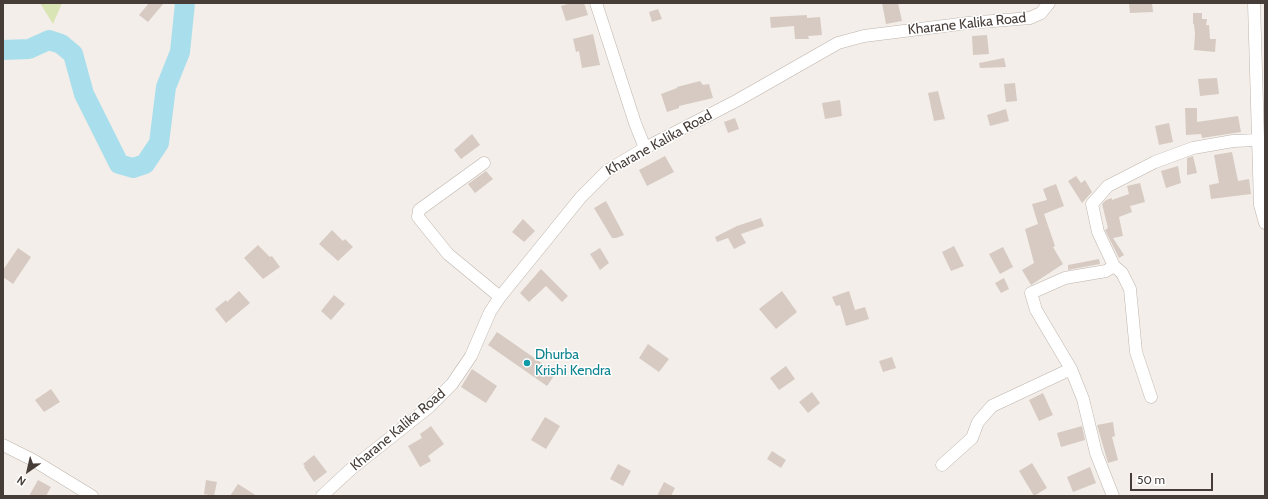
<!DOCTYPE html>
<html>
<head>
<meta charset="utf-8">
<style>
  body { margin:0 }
  #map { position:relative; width:1268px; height:499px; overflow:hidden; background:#f3eee9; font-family:Cabin,sans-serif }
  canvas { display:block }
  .frame { position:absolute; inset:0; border:4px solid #463d38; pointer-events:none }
  .north { position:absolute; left:8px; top:451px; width:40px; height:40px; -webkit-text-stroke:3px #fff; paint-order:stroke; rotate:214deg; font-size:11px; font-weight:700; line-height:16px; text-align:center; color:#463d38 }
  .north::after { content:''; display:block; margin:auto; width:14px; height:18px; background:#463d38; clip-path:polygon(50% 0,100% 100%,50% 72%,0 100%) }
  .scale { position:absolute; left:1130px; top:473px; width:83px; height:18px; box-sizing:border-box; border:2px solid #463d38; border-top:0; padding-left:5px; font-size:12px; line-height:14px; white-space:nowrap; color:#463d38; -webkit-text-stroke:3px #fff; paint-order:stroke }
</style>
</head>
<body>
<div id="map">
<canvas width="1268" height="499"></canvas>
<div class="frame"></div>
<div class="north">N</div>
<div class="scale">50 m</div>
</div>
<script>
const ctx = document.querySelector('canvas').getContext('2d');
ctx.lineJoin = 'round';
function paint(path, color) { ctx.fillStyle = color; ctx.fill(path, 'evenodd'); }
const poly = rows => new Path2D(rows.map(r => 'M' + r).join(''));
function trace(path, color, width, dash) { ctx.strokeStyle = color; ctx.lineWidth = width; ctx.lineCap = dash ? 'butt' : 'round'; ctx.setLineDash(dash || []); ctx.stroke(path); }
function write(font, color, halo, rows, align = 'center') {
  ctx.font = font + ' Cabin,sans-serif'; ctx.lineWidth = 3; ctx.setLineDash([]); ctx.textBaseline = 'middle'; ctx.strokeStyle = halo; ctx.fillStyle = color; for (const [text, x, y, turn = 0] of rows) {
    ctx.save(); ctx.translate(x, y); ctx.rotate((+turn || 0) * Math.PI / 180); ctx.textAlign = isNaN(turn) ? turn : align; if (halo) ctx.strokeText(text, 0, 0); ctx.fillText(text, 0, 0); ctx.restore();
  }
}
paint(poly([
  [40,3,62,3,53,24]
]), '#d9e5b4');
trace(poly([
  [3,50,29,49,49,40,61,44,73,54,84,94,119,164,133,168,145,164,159,143,166,87,180,52,185,3]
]), '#a9dfec', 20);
paint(poly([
  [149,3,164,3,148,22,139,15],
  [571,3,584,3,588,15,566,21,561,6],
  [882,3,898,3,902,21,886,24],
  [1129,3,1152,3,1153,12,1130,13],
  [658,9,662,19,652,22,649,12],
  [1193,13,1202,13,1202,19,1207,19,1206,25,1209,25,1210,39,1216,39,1215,52,1194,50,1195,34,1194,24,1193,24],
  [807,15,807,18,820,17,822,35,808,36,809,39,795,39,794,26,771,28,770,17],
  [593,34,600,65,582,68,579,51,576,52,573,39],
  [987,35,989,54,973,55,972,36],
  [1004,58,1006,67,980,68,979,63],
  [1217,78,1219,94,1200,96,1198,79],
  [700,81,703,85,709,84,713,98,679,106,679,108,667,112,661,94,677,88,677,87],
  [1015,83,1017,101,1006,102,1004,84],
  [938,91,945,119,934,121,928,93],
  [840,100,842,116,825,119,822,103],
  [1185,108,1197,108,1197,122,1238,116,1241,132,1202,138,1201,134,1186,135],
  [1006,109,1009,121,990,126,987,115],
  [735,118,739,129,728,133,724,122],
  [1169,123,1173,142,1159,145,1155,126],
  [472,134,480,145,461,159,454,150],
  [1232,152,1238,181,1249,179,1251,194,1211,199,1209,185,1219,183,1214,155],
  [665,156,674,172,647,186,639,170],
  [1193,156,1197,173,1187,175,1187,158],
  [1178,166,1181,183,1166,188,1161,171],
  [486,171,493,179,475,193,468,184],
  [1076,176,1081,183,1085,180,1092,192,1082,203,1068,181],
  [1140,183,1145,202,1130,206,1132,212,1119,217,1123,236,1113,238,1124,255,1119,258,1105,230,1108,228,1102,204,1106,200,1112,198,1112,200,1129,194,1127,186],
  [1056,184,1064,206,1044,214,1055,246,1053,247,1063,264,1031,285,1022,270,1034,263,1025,229,1038,224,1032,204,1047,200,1043,189],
  [606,201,624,235,616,238,612,238,594,208],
  [761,218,764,226,741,234,746,243,734,249,728,238,717,242,715,237,737,226],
  [523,219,535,231,524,242,512,232],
  [332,230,343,241,345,239,353,247,338,261,319,244],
  [258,245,270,257,272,256,280,267,263,279,244,258],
  [954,246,964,266,951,271,942,252],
  [1003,247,1013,267,1000,274,989,254],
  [18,248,31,257,13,284,3,277,3,270],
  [600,248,609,263,600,270,590,254],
  [1099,259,1100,264,1068,270,1068,265],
  [541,269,568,296,562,302,546,286,529,302,520,293],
  [1004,278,1009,289,1001,293,995,283],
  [239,291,250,303,226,323,215,309,226,300,227,302],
  [782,291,797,312,776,329,759,309],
  [849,291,855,310,865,307,869,319,846,326,840,305,836,306,832,297],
  [334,295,345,304,331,320,321,311],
  [497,332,556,373,547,386,488,345],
  [648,344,669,359,659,372,639,358],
  [892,357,896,368,883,372,879,361],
  [786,366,795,379,779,390,770,378],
  [472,369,497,386,486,403,461,387],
  [51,389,60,402,44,412,35,400],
  [812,392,820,403,808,413,799,402],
  [1043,393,1053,415,1039,421,1029,400],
  [545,417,560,426,546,449,531,440],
  [1113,422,1115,436,1112,437,1118,460,1108,463,1097,425],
  [431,426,444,444,428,456,431,461,420,467,408,446,422,438,420,434],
  [1082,426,1085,440,1061,447,1057,433],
  [772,451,786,460,781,468,767,459],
  [314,455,327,472,314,482,304,467,305,466,303,464],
  [1032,463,1047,488,1034,496,1019,471],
  [618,464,631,471,623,486,610,479],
  [1090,467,1096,483,1073,492,1067,477],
  [38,480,51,487,46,496,29,496],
  [206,480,217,482,214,496,204,494],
  [664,482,675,488,671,496,657,496],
  [238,484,257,496,230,496]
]), '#d7cac2');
const minor = poly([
  [596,3,635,123,645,148],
  [1254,3,1260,205,1265,223],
  [484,163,419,210,418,217,448,254,500,297],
  [1114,266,1122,273,1130,289,1136,352,1151,397],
  [1071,369,1083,399,1096,453,1113,496],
  [3,445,33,460,92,496],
  [942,465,972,438,978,422,992,406,1071,369,1036,310,1031,293,1065,278,1106,271,1114,266,1098,232,1092,204,1108,186,1155,162,1193,148,1233,141,1258,140],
  [322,496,351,469,429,407,452,384,471,356,490,312,500,297,581,197,607,171,645,148,738,100,838,43,864,36,968,23,1030,18,1041,13,1049,3]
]);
trace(minor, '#beb4ac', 13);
trace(minor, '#fff', 12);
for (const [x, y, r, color] of [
  [527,363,4,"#0f9aa8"]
]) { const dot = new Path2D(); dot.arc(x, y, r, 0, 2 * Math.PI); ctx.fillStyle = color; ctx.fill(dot); trace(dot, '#fff', 1.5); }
write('14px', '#463d38', '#fff', [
  ["Kharane Kalika Road",967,24,-6],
  ["Kharane Kalika Road",659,143,-29],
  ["Kharane Kalika Road",398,430,-40]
]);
write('14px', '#0d838f', '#fff', [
  ["Dhurba",535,355],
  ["Krishi Kendra",535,371]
], 'left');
</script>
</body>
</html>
